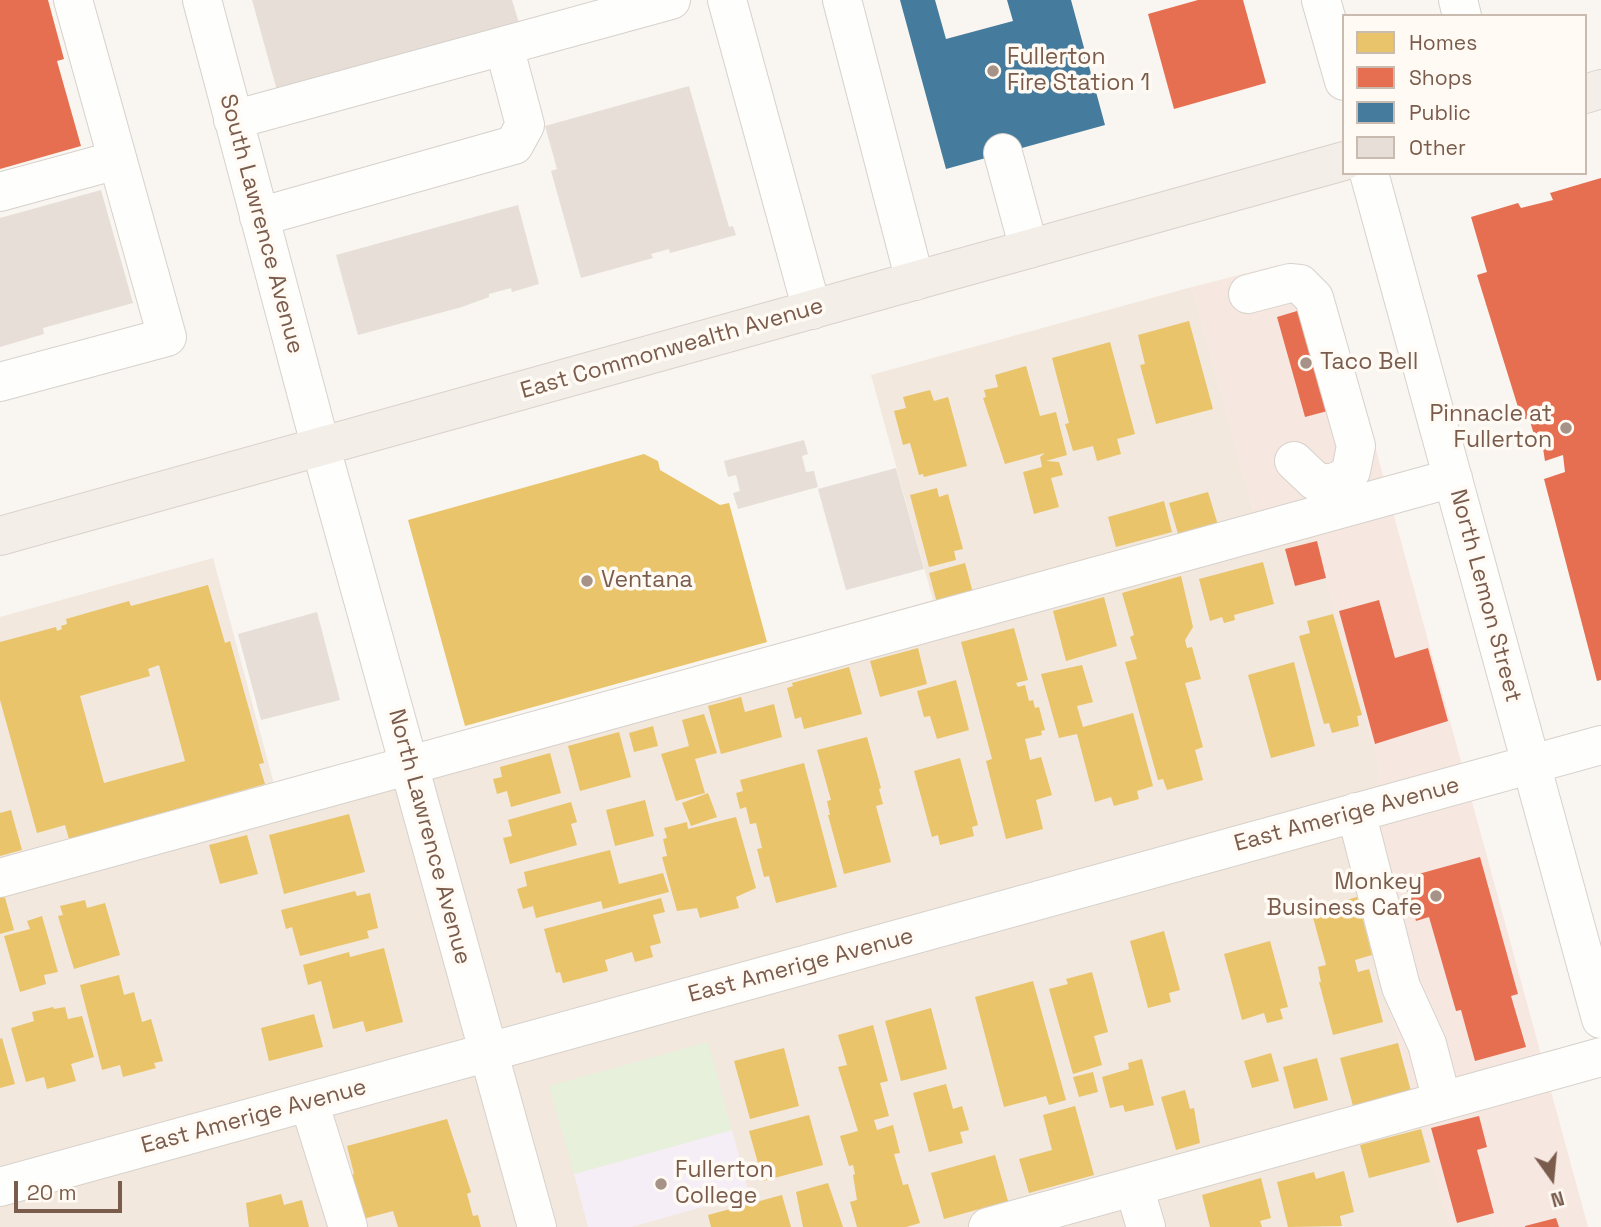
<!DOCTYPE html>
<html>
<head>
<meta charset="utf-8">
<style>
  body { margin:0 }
  #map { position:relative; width:1601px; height:1227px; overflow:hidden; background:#f9f5f0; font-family:"Space Grotesk",sans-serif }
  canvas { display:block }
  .legend { position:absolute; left:1342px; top:14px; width:245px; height:161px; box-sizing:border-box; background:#fffaf3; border:2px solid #cabbb1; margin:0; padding:9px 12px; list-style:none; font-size:21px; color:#7a5c4d }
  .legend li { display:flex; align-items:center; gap:14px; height:35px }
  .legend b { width:35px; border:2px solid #cabbb1 }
  .north { position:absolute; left:1517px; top:1143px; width:70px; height:70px; -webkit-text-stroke:5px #fffaf3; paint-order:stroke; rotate:165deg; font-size:19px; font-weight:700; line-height:28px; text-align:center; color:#7a5c4d }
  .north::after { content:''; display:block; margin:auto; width:24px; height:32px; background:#7a5c4d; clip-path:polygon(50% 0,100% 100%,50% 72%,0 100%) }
  .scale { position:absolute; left:14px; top:1181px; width:108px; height:32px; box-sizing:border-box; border:4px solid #7a5c4d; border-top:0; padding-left:9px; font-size:21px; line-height:24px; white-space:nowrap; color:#7a5c4d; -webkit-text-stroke:5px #fffaf3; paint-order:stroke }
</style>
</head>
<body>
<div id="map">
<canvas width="1601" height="1227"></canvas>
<ul class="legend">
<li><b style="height:19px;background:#e9c46a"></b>Homes</li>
<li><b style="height:19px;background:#e76f51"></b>Shops</li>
<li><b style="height:19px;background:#457b9d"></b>Public</li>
<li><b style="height:19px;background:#e6ded7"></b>Other</li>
</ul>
<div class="north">N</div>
<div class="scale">20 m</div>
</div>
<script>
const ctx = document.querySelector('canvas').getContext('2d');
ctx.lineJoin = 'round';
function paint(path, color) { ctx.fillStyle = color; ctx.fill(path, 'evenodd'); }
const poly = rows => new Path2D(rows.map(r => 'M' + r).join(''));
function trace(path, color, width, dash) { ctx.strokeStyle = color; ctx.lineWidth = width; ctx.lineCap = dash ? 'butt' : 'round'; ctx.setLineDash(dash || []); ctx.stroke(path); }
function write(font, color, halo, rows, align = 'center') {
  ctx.font = font + ' "Space Grotesk",sans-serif'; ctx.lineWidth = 7; ctx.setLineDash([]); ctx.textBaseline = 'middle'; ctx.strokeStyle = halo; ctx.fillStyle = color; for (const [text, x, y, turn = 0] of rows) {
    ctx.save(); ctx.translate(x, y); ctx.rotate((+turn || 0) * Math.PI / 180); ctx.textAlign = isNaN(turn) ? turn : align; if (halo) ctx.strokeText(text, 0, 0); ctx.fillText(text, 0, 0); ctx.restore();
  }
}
paint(poly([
  [1192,287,1255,516,1315,539,1381,772,1350,865,1450,1226,1488,1216,1491,1227,0,1227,0,617,213,558,274,784,933,600,871,375]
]), '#f2e8de');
paint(poly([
  [1278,265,1308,268,1333,292,1588,1227,1491,1227,1487,1216,1450,1227,1350,865,1381,772,1315,540,1255,517,1192,287]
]), '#f6e8e1');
paint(poly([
  [732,1130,749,1194,631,1227,588,1227,574,1174]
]), '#f6eef6');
paint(poly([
  [708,1042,732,1130,574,1174,549,1086]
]), '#e7f0db');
paint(poly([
  [1189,321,1213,409,1156,424,1140,365,1145,364,1138,335],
  [1110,342,1135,434,1117,439,1121,454,1097,461,1093,446,1073,451,1065,424,1069,423,1052,358],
  [1026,366,1040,416,1056,412,1067,455,1046,461,1059,462,1063,475,1051,478,1059,507,1034,514,1023,472,1042,467,1040,457,1045,453,1005,464,983,398,986,397,984,390,998,387,995,375],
  [930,390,934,401,948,397,967,466,924,477,923,474,919,475,910,443,903,445,894,411,906,408,903,397],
  [644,454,658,461,660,470,720,505,729,503,767,642,465,726,408,520],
  [937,488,939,497,948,494,963,549,954,551,956,560,929,567,910,495],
  [1208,492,1218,525,1179,537,1169,503],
  [1164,501,1172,532,1116,547,1108,517],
  [1263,562,1274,604,1234,615,1235,620,1224,623,1222,617,1210,621,1199,579],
  [965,563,973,593,937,603,929,573],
  [1181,576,1193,627,1185,640,1187,648,1192,647,1201,679,1185,683,1203,747,1195,750,1203,780,1167,790,1163,779,1158,780,1125,662,1137,659,1130,637,1134,635,1122,593],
  [208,585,225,643,230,641,264,763,259,764,265,784,69,839,65,825,37,833,0,700,0,642,56,627,57,631,62,629,61,626,67,624,66,619,129,601,131,606],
  [159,665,185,761,104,783,80,696,150,676,148,669],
  [1104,597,1117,646,1066,661,1053,611],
  [1333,614,1362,715,1357,716,1359,726,1332,733,1329,723,1324,724,1299,636,1310,633,1307,621],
  [1014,628,1028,680,1016,683,1018,687,1025,685,1029,701,1033,700,1035,708,1039,707,1045,730,1041,731,1042,735,1025,739,1030,760,1041,757,1052,795,1036,800,1043,829,1006,839,986,761,992,759,961,642],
  [918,648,927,684,880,697,870,661],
  [1294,662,1315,746,1271,758,1248,675],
  [1082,665,1093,702,1077,706,1083,727,1133,713,1153,786,1137,791,1139,799,1114,806,1111,797,1095,802,1077,734,1059,738,1041,674],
  [849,667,862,714,804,729,801,717,795,719,787,688,793,686,792,683],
  [956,680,969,730,937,739,930,716,924,717,917,691],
  [741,697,745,712,774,704,782,737,721,754,708,706],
  [704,714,717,753,695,759,705,793,676,801,661,754,689,746,682,720],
  [653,726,658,746,634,752,629,733],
  [619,732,631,777,580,791,568,746],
  [867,737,881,788,879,789,883,804,876,806,891,862,844,874,828,815,830,815,827,801,831,800,817,750],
  [550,753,561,793,511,807,507,791,497,794,493,779,502,777,500,767],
  [960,758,978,825,972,827,974,836,940,845,938,835,932,837,914,771],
  [804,763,837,887,776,903,769,876,764,877,757,849,762,848,756,823,750,824,746,807,740,809,736,793,743,791,740,780],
  [708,793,717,817,691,826,682,803],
  [645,800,654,836,615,846,606,810],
  [571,802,577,822,571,824,577,845,510,864,503,838,512,836,508,820],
  [11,810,22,850,0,856,0,813],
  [349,814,365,872,284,894,269,835],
  [736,817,756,888,736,897,739,908,700,918,697,908,677,911,662,857,667,856,663,839,667,838,664,828,687,822,688,829],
  [247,835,258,874,220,884,209,845],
  [610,850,619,884,663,873,669,892,603,909,601,901,536,918,533,906,523,909,517,889,527,886,524,872],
  [355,891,357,896,370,893,378,928,367,931,369,938,300,956,292,927,286,929,281,910],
  [4,894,14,930,0,934,0,895],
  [1357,897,1372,955,1355,960,1358,972,1369,969,1383,1022,1333,1035,1319,982,1321,982,1318,967,1326,965,1311,910],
  [661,898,665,912,653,915,661,943,650,946,653,957,635,962,632,952,605,960,608,971,563,983,560,972,556,973,544,929],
  [85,900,87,908,105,903,120,955,74,969,58,916,63,915,60,906],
  [42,916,58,972,44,975,46,984,20,992,4,936,30,929,27,921],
  [1164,931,1180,990,1169,993,1171,1002,1148,1008,1130,941],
  [1270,941,1288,1007,1280,1009,1283,1019,1267,1023,1264,1013,1242,1020,1224,954],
  [384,948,403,1022,366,1032,363,1021,333,1029,321,981,308,985,303,965,349,952,350,957],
  [1092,972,1108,1032,1094,1036,1102,1065,1073,1074,1049,989,1068,984,1066,979],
  [119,975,124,995,134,992,142,1022,151,1019,163,1061,154,1063,156,1068,123,1077,120,1065,102,1070,80,985],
  [1033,981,1066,1100,1049,1105,1046,1096,1004,1107,975,997],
  [53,1007,54,1009,65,1007,68,1019,82,1016,94,1057,71,1064,76,1081,47,1089,44,1077,26,1082,11,1028,34,1021,32,1012],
  [931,1008,947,1069,901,1081,885,1021],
  [314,1014,323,1047,269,1061,261,1028],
  [873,1025,888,1081,880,1083,889,1116,874,1120,877,1130,893,1125,900,1153,894,1154,903,1185,908,1184,920,1223,906,1227,857,1227,850,1202,857,1200,853,1175,855,1174,853,1165,849,1166,840,1136,858,1131,838,1067,847,1065,838,1035],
  [2,1038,15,1084,0,1088,0,1039],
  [1398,1043,1411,1091,1353,1106,1340,1058],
  [784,1048,799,1106,750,1119,734,1061],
  [1271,1053,1279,1081,1252,1088,1244,1061],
  [1317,1058,1328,1100,1294,1109,1283,1067],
  [1142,1059,1154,1105,1125,1112,1123,1105,1110,1108,1102,1077,1129,1069,1128,1063],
  [1093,1072,1098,1092,1079,1097,1073,1077],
  [946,1084,953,1109,962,1106,969,1130,960,1132,963,1143,929,1152,913,1093],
  [1185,1090,1190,1109,1194,1108,1200,1143,1176,1150,1161,1097],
  [1075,1106,1094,1175,1029,1193,1019,1159,1052,1150,1043,1115],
  [809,1115,823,1165,763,1181,749,1131],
  [447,1119,471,1192,467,1194,473,1216,478,1215,481,1227,398,1227,393,1211,363,1219,351,1175,354,1174,347,1146],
  [1421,1129,1430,1162,1369,1178,1360,1145],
  [995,1155,1008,1201,944,1219,931,1173],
  [1344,1171,1354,1212,1340,1216,1342,1226,1288,1227,1277,1182,1314,1172,1316,1179],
  [1261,1178,1271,1218,1260,1221,1262,1227,1210,1227,1202,1195],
  [828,1183,843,1227,803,1227,796,1192],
  [281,1194,284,1205,302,1200,309,1227,249,1227,246,1203],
  [782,1195,791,1227,711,1227,708,1215]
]), '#e9c46a');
paint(poly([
  [0,0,48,0,64,59,57,61,81,146,0,169],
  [1198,0,1243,0,1266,83,1174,109,1148,14],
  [1601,178,1601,680,1597,681,1544,479,1565,472,1563,455,1545,461,1541,436,1535,438,1529,418,1522,420,1477,275,1487,272,1471,217,1518,203,1521,208,1553,200,1550,193],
  [1307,308,1335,409,1305,417,1277,317],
  [1317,541,1326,578,1295,586,1285,549],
  [1379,600,1395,658,1428,648,1448,721,1375,744,1339,611],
  [1480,857,1518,994,1511,996,1526,1047,1475,1061,1461,1010,1456,1011,1429,917,1416,921,1404,878],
  [1479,1116,1487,1147,1477,1150,1494,1213,1457,1223,1431,1128],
  [1556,1218,1559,1227,1525,1227,1525,1226]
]), '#e76f51');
paint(poly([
  [900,0,935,0,946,39,1013,21,1007,0,1071,0,1105,125,946,169]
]), '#457b9d');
paint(poly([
  [252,0,512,0,519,23,278,94],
  [689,86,729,227,733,226,736,235,670,253,669,249,651,254,653,258,581,278,551,171,557,169,545,126],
  [101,190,133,303,43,328,44,334,0,347,0,218],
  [518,205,539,284,512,292,511,288,489,294,489,297,462,307,358,335,336,255],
  [804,440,808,454,802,456,806,472,814,471,818,487,738,509,733,493,740,491,736,475,728,477,724,461],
  [896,468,924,569,846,590,818,489],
  [317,612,340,700,261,720,238,634]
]), '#e6ded7');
const minor = poly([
  [202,0,321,448,537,1227],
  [727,0,812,310],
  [842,0,915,281],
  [1321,0,1344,81],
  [1458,0,1462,16],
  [233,120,671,0],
  [1003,153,1029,249],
  [1369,173,1601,1019],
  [0,192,117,160],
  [259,217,514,145,525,125,504,46],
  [1248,294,1290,283,1300,284,1314,298,1356,446,1351,471,1341,480,1328,484,1315,481,1294,461],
  [0,382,167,337,73,0],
  [1356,812,1401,987,1427,1044,1442,1101],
  [0,878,1453,478],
  [309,1102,348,1227],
  [0,1187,1601,745],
  [1134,1187,1146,1227],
  [988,1227,1601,1057]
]);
const major = poly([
  [1585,94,1601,89],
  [0,536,1344,161]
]);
trace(minor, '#d7d1cb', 40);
trace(major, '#dad1cc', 40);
trace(minor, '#fefefd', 38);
trace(major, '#f3eee8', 38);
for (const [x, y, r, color] of [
  [993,71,7,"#a69286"],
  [1306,363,7,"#a69286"],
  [1566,428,7,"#a69286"],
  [587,581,7,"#a69286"],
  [1436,896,7,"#a69286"],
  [661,1184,7,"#a69286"]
]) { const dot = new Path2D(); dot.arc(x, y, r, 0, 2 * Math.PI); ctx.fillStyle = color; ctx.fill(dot); trace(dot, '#fffaf3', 2.5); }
write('23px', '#7a5c4d', '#fffaf3', [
  ["Fullerton",1007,58],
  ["Fire Station 1",1007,84],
  ["Taco Bell",1320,363],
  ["Pinnacle at",1552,415,"right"],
  ["Fullerton",1552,441,"right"],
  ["Ventana",601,581],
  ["Monkey",1422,883,"right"],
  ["Business Cafe",1422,909,"right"],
  ["Fullerton",675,1171],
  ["College",675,1197]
], 'left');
write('23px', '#7a5c4d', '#fffaf3', [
  ["South Lawrence Avenue",261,224,75],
  ["East Commonwealth Avenue",672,349,-16],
  ["North Lemon Street",1485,596,75],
  ["East Amerige Avenue",1347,815,-15],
  ["North Lawrence Avenue",429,837,75],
  ["East Amerige Avenue",801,966,-15],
  ["East Amerige Avenue",254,1117,-15]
]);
</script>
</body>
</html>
